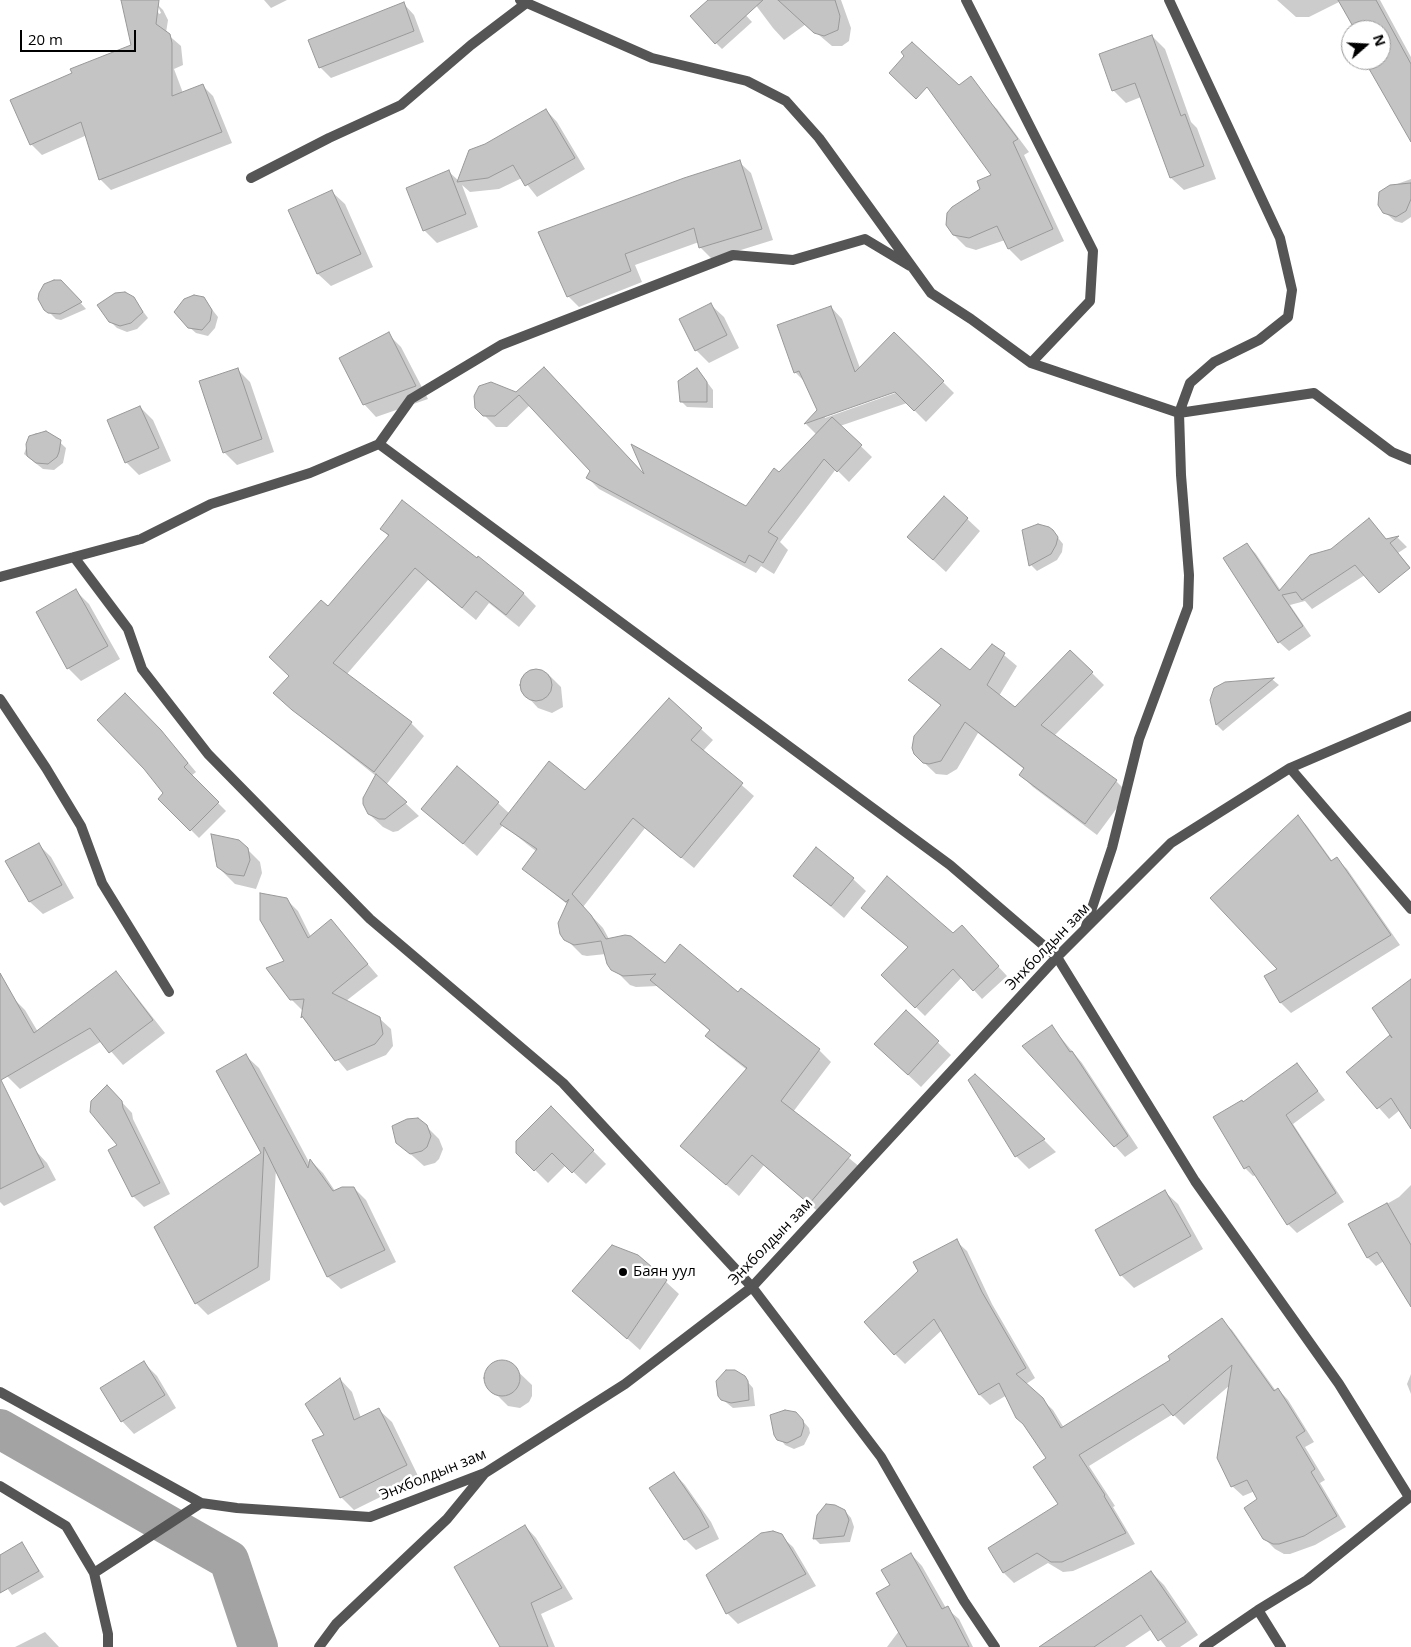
<!DOCTYPE html>
<html>
<head>
<meta charset="utf-8">
<style>
  body { margin:0 }
  #map { position:relative; width:1411px; height:1647px; overflow:hidden; background:#fff; font-family:"Open Sans",sans-serif }
  canvas { display:block }
  .north { position:absolute; left:1341px; top:20px; width:50px; height:50px; box-sizing:border-box; background:#fff; border:1px solid #999; border-radius:50%; rotate:71deg; font-size:14px; font-weight:700; line-height:20px; text-align:center; color:#000 }
  .north::after { content:''; display:block; margin:auto; width:18px; height:22px; background:#000; clip-path:polygon(50% 0,100% 100%,50% 72%,0 100%) }
  .scale { position:absolute; left:20px; top:30px; width:116px; height:22px; box-sizing:border-box; border:2px solid #000; border-top:0; padding-left:6px; font-size:15px; line-height:18px; white-space:nowrap; color:#000; -webkit-text-stroke:4px #fff; paint-order:stroke }
</style>
</head>
<body>
<div id="map">
<canvas width="1411" height="1647"></canvas>
<div class="north">N</div>
<div class="scale">20 m</div>
</div>
<script>
const ctx = document.querySelector('canvas').getContext('2d');
ctx.lineJoin = 'round';
function paint(path, color) { ctx.fillStyle = color; ctx.fill(path, 'evenodd'); }
const poly = rows => new Path2D(rows.map(r => 'M' + r).join(''));
function trace(path, color, width, dash) { ctx.strokeStyle = color; ctx.lineWidth = width; ctx.lineCap = dash ? 'butt' : 'round'; ctx.setLineDash(dash || []); ctx.stroke(path); }
function write(font, color, halo, rows, align = 'center') {
  ctx.font = font + ' "Open Sans",sans-serif'; ctx.lineWidth = 5; ctx.setLineDash([]); ctx.textBaseline = 'middle'; ctx.strokeStyle = halo; ctx.fillStyle = color; for (const [text, x, y, turn = 0] of rows) {
    ctx.save(); ctx.translate(x, y); ctx.rotate((+turn || 0) * Math.PI / 180); ctx.textAlign = isNaN(turn) ? turn : align; if (halo) ctx.strokeText(text, 0, 0); ctx.fillText(text, 0, 0); ctx.restore();
  }
}
paint(poly([
  [129,0,153,0,163,10,168,20,166,33,181,46,183,65,174,69,183,93,202,85,213,96,232,143,111,190,100,179,87,135,42,155,31,144,132,46],
  [155,6,158,6,161,13,159,14],
  [264,0,287,0,271,8],
  [710,0,732,0,752,22,722,49,716,43],
  [752,0,841,0,851,28,849,41,842,46,832,46,806,24,784,40,773,28],
  [1277,0,1380,0,1411,57,1411,140,1365,60,1381,60,1381,30,1356,30,1339,2,1309,17,1296,17],
  [404,4,414,15,424,42,331,78,320,67],
  [1152,36,1165,49,1191,122,1197,128,1216,179,1184,190,1171,178,1141,97,1126,103,1113,90],
  [985,97,997,109,1029,152,1024,155,1064,241,1021,261,1009,249,1005,240,976,250,966,247,954,235,993,175],
  [546,110,557,122,585,169,537,197,522,178,499,189,470,192,462,185,478,227,437,243,424,230,408,188,449,172,459,181,486,145],
  [739,162,751,173,773,240,712,259,700,247,699,242,635,265,642,282,579,307,568,296],
  [1411,179,1411,217,1402,223,1395,221,1388,215,1386,188],
  [332,192,345,204,373,267,331,286,318,274],
  [67,288,86,309,61,320,56,319,41,304],
  [133,298,148,318,137,329,127,332,117,328,110,321],
  [203,298,218,317,215,328,208,336,196,333,189,327],
  [711,305,724,317,739,348,709,363,696,350],
  [831,307,842,319,860,368,894,333,954,393,926,422,907,403,840,426,872,457,849,482,836,469,780,542,788,550,774,574,761,566,756,573,599,489,588,478,592,471,530,405,507,427,496,427,476,407,517,394,544,368,647,478,747,507,817,435,806,424,819,411,805,382,795,372],
  [901,389,901,391,825,418,825,415],
  [388,334,401,347,428,399,376,417,364,404],
  [237,369,250,382,274,452,237,465,224,452],
  [697,369,713,390,713,408,687,407,681,401],
  [140,407,153,420,171,461,139,475,126,462],
  [36,433,51,434,66,448,63,463,54,470,43,469,24,454,30,437],
  [944,497,980,531,946,572,921,549],
  [1369,520,1387,540,1398,538,1407,547,1398,553,1410,567,1374,584,1365,575,1312,609,1305,601,1290,605,1311,636,1289,651,1279,642,1247,544,1256,554,1281,591],
  [382,529,523,593,536,606,519,627,489,603,476,620,428,580,347,674,411,723,424,736,386,785,419,816,398,831,393,832,383,827,369,814,376,776,287,705,290,676,328,608,389,537],
  [1055,534,1063,544,1062,552,1057,560,1037,571,1031,565],
  [76,591,89,604,120,659,81,681,68,668,37,613],
  [992,645,1017,666,999,696,1016,709,1092,673,1104,685,1054,736,1116,781,1128,793,1097,835,1033,787,1021,775,1024,769,978,733,957,769,947,775,936,774,915,754,941,706,910,680,970,672],
  [539,671,548,674,561,687,563,707,552,713,538,708,525,694,521,682,528,673],
  [1273,680,1279,685,1223,731,1217,725,1211,700,1225,683],
  [125,695,169,740,196,772,191,776,226,811,199,838,160,799,165,793],
  [701,729,713,740,703,751,754,796,694,868,645,828,583,907,603,928,609,939,738,994,741,990,819,1050,831,1062,793,1112,861,1168,822,1215,764,1165,739,1196,682,1146,747,1070,718,1047,707,1036,710,1031,658,986,636,987,630,985,608,963,606,954,587,956,582,955,561,934,567,904,524,869,537,852,503,825,477,856,423,808,498,803,510,814,585,791],
  [1298,816,1307,826,1333,862,1337,859,1347,869,1400,945,1291,1013,1281,1003,1266,977,1279,969],
  [213,836,239,841,260,862,262,873,256,889,235,884,222,871,215,861],
  [38,844,51,857,74,898,43,914,30,902,7,861],
  [795,876,853,879,866,891,844,918],
  [286,899,298,911,311,937,331,921,378,976,346,1001,379,1018,391,1029,393,1046,386,1055,347,1071,302,1017,303,1011,291,999,286,962],
  [871,916,953,934,970,936,1007,976,982,999,962,977,925,1016,883,975,909,948],
  [115,973,128,986,165,1033,123,1065,102,1041,20,1089,7,1076,0,1064,0,1004,12,997,25,1010,38,1032],
  [1411,980,1411,1123,1400,1110,1389,1119,1347,1072,1395,1042],
  [906,1012,951,1055,921,1087,889,1057],
  [1052,1027,1082,1063,1138,1148,1125,1157,1115,1146],
  [246,1056,259,1068,310,1164,311,1161,323,1173,335,1191,354,1188,366,1200,396,1262,341,1289,328,1277,276,1168,270,1280,208,1315,196,1303,263,1153],
  [1297,1064,1325,1100,1293,1124,1344,1202,1297,1233,1288,1224,1256,1175,1253,1176,1245,1168,1244,1103],
  [975,1076,1044,1140,1056,1152,1029,1169,1016,1156],
  [117,1097,132,1113,133,1119,170,1194,144,1207,133,1196,119,1145],
  [551,1108,606,1164,586,1184,566,1165,548,1183,517,1152],
  [0,1124,34,1149,47,1163,56,1180,4,1206,0,1202],
  [426,1126,439,1139,443,1149,439,1159,435,1163,424,1166,397,1142],
  [1411,1185,1411,1305,1384,1261,1376,1266,1368,1258,1350,1225,1399,1197],
  [1165,1192,1178,1204,1203,1249,1134,1288,1121,1275],
  [956,1241,967,1251,992,1304,1035,1378,1026,1384,1053,1410,1064,1428,1172,1360,1221,1320,1232,1330,1276,1391,1278,1389,1288,1400,1314,1442,1305,1447,1325,1480,1320,1483,1346,1527,1315,1545,1290,1554,1284,1554,1275,1549,1264,1538,1259,1499,1255,1491,1243,1496,1232,1486,1230,1385,1184,1425,1173,1414,1089,1466,1115,1506,1113,1507,1135,1544,1073,1571,1063,1572,1048,1563,1014,1583,1004,1573,1060,1505,1047,1459,1007,1395,990,1405,980,1395,942,1330,905,1364,895,1354],
  [638,1256,679,1294,640,1350,574,1291],
  [507,1361,532,1385,532,1396,529,1402,520,1408,508,1406,487,1385,485,1380,488,1369,496,1362],
  [144,1363,157,1376,176,1408,134,1434,122,1421],
  [1411,1374,1411,1394,1407,1384],
  [340,1379,352,1392,361,1418,379,1410,392,1422,419,1478,354,1510,341,1497,326,1435],
  [746,1380,753,1388,755,1406,733,1408,722,1399,717,1391,717,1381],
  [771,1416,802,1420,809,1428,810,1433,804,1445,794,1449,785,1445,773,1430],
  [674,1473,685,1485,711,1522,719,1539,696,1550,685,1539],
  [845,1511,851,1518,854,1527,850,1542,820,1544,814,1538],
  [525,1526,536,1538,573,1599,541,1614,555,1647,498,1647,501,1646],
  [781,1536,793,1547,816,1586,738,1624,727,1613],
  [22,1544,44,1577,12,1595,0,1578,0,1557],
  [911,1554,922,1566,946,1608,959,1619,973,1647,887,1647,899,1631,891,1586],
  [1151,1572,1164,1585,1198,1635,1180,1647,1166,1647,1152,1629,1125,1647,1049,1647],
  [45,1632,59,1647,15,1647]
]), '#0003');
trace(poly([
  [0,1429,229,1560,258,1647]
]), '#a3a3a3', 40);
const building = poly([
  [121,0,159,0,156,24,170,34,172,43,172,96,203,84,222,132,99,180,81,122,30,145,10,100,72,73,70,69,131,45,121,0],
  [708,0,763,0,715,44,690,16,708,0],
  [778,0,835,0,840,16,838,30,824,36,814,33,778,0],
  [1338,0,1376,0,1411,64,1411,142,1364,60,1381,60,1381,30,1355,30,1338,0],
  [404,2,414,31,319,68,308,40,404,2],
  [1152,35,1181,116,1185,114,1204,166,1170,178,1135,83,1112,91,1099,54,1152,35],
  [912,42,959,85,971,76,1018,139,1013,142,1053,229,1008,249,997,226,969,238,953,235,946,225,947,213,952,207,980,189,977,181,991,175,927,87,916,99,889,73,904,56,901,52,912,42],
  [546,109,575,158,525,186,513,165,488,178,457,182,469,150,485,144,546,109],
  [740,160,762,229,699,248,694,228,625,254,631,271,567,297,538,232,684,178,740,160],
  [449,170,466,214,423,231,406,188,449,170],
  [1411,183,1411,199,1406,211,1396,217,1383,213,1378,205,1379,192,1390,185,1411,183],
  [332,190,361,254,317,274,288,210,332,190],
  [54,280,61,280,82,302,60,314,48,313,44,310,38,299,39,293,44,284,54,280],
  [125,292,134,297,143,312,131,323,120,326,109,322,97,305,115,293,125,292],
  [194,295,204,297,212,310,210,321,202,330,188,328,174,312,184,299,194,295],
  [711,303,727,335,695,351,679,319,711,303],
  [831,306,855,372,894,332,944,381,914,411,895,392,804,424,817,410,799,371,794,373,777,325,831,306],
  [389,332,416,386,363,405,339,358,389,332],
  [544,367,644,474,631,444,746,506,774,468,779,472,832,417,862,445,837,472,824,459,768,532,778,538,763,563,749,555,745,563,586,478,590,471,519,395,495,416,483,416,475,408,474,396,479,386,491,382,516,392,544,367],
  [238,368,262,439,223,453,199,381,238,368],
  [697,368,707,382,707,402,680,402,678,381,697,368],
  [140,406,159,448,125,463,107,420,140,406],
  [46,431,61,440,59,452,57,457,48,464,36,463,27,456,26,444,29,436,46,431],
  [944,496,968,518,933,560,907,537,944,496],
  [402,500,477,558,478,556,524,593,506,615,476,591,462,608,415,568,333,663,412,722,374,772,292,710,273,693,289,676,269,657,321,600,328,606,389,535,380,529,402,500],
  [1369,518,1386,539,1399,536,1390,543,1410,568,1379,593,1355,565,1302,600,1296,592,1282,595,1303,626,1278,643,1223,558,1247,543,1279,591,1310,555,1331,549,1369,518],
  [1038,524,1049,527,1053,530,1058,537,1056,545,1051,554,1029,566,1022,530,1038,524],
  [76,589,108,646,67,669,36,612,76,589],
  [992,644,1005,653,987,685,1015,707,1070,650,1093,672,1041,725,1117,780,1085,824,1019,775,1024,768,965,722,941,761,929,764,923,763,914,754,912,748,914,736,941,705,908,680,941,648,970,670,992,644],
  '520 685a16 16 0 1 1 32 0a16 16 0 1 1-32 0Z',
  [1274,678,1216,725,1210,700,1214,688,1225,682,1274,678],
  [125,693,161,730,188,763,184,767,219,802,190,831,158,799,163,793,144,769,97,720,125,693],
  [669,698,702,728,691,740,743,783,681,858,633,818,572,894,591,915,606,939,625,935,631,936,665,963,680,944,738,992,741,988,820,1049,781,1101,851,1155,809,1204,752,1155,726,1185,680,1146,747,1068,705,1036,710,1030,650,980,656,974,623,976,611,970,607,964,601,941,574,945,564,940,560,934,558,923,569,899,566,902,522,869,537,849,500,824,549,761,585,790,669,698],
  [457,766,499,802,463,844,421,809,457,766],
  [376,774,407,802,385,819,379,819,368,814,363,804,363,798,376,774],
  [1298,815,1331,861,1337,857,1391,935,1280,1003,1264,976,1277,969,1210,898,1298,815],
  [211,834,239,840,248,848,250,860,244,876,227,874,217,867,211,834],
  [39,843,62,885,29,902,5,861,39,843],
  [816,847,854,878,831,906,793,876,816,847],
  [887,876,953,933,962,925,999,966,973,991,953,969,915,1008,881,975,908,947,861,908,887,876],
  [260,893,287,898,308,938,331,919,368,964,332,993,380,1017,383,1034,375,1044,335,1061,302,1016,301,1018,304,999,290,1000,266,968,284,961,260,920,260,893],
  [116,971,153,1020,109,1053,90,1028,1,1080,44,1167,0,1189,0,973,34,1033,116,971],
  [1411,979,1411,1129,1391,1098,1377,1109,1346,1072,1390,1035,1392,1038,1372,1008,1411,979],
  [906,1010,939,1041,908,1075,874,1044,906,1010],
  [1052,1025,1070,1052,1072,1051,1128,1136,1114,1147,1022,1046,1052,1025],
  [246,1054,308,1168,310,1159,333,1191,342,1187,354,1187,385,1250,327,1277,264,1147,258,1267,195,1304,154,1227,261,1153,216,1071,246,1054],
  [1297,1063,1318,1091,1286,1115,1336,1193,1287,1225,1249,1166,1244,1169,1213,1117,1242,1100,1243,1102,1297,1063],
  [975,1074,1045,1139,1015,1157,968,1080,975,1074],
  [107,1085,122,1101,123,1108,160,1183,132,1197,108,1150,117,1145,90,1112,91,1101,107,1085],
  [551,1106,594,1150,572,1173,552,1153,534,1171,516,1153,516,1141,551,1106],
  [418,1118,427,1125,431,1136,427,1147,422,1151,410,1154,396,1143,392,1126,407,1119,418,1118],
  [1165,1190,1191,1236,1120,1276,1095,1230,1165,1190],
  [1387,1203,1411,1245,1411,1307,1377,1252,1367,1258,1348,1224,1387,1203],
  [957,1239,982,1292,1026,1368,1016,1374,1043,1398,1061,1428,1170,1360,1168,1356,1222,1318,1274,1391,1278,1388,1305,1431,1296,1437,1315,1469,1311,1472,1337,1516,1304,1536,1279,1544,1273,1544,1263,1539,1244,1508,1257,1499,1247,1480,1231,1487,1217,1458,1232,1365,1173,1416,1163,1404,1079,1455,1105,1495,1104,1496,1126,1533,1062,1562,1051,1562,1037,1553,1003,1573,988,1548,1058,1504,1033,1467,1046,1458,1023,1424,1016,1418,999,1383,979,1395,934,1319,894,1355,864,1322,918,1271,913,1262,957,1239],
  [612,1245,638,1255,667,1280,627,1339,572,1291,612,1245],
  '484 1378a18 18 0 1 1 36 0a18 18 0 1 1-36 0Z',
  [144,1361,165,1395,121,1422,100,1388,144,1361],
  [726,1370,735,1370,745,1376,748,1381,749,1400,731,1403,721,1400,718,1396,716,1381,726,1370],
  [340,1378,354,1420,379,1408,407,1465,340,1498,312,1440,324,1435,305,1404,340,1378],
  [785,1410,796,1412,803,1420,804,1426,801,1436,787,1443,777,1440,774,1435,770,1415,785,1410],
  [674,1472,700,1510,709,1527,684,1540,649,1488,674,1472],
  [826,1504,835,1505,845,1510,849,1520,844,1536,813,1539,817,1515,826,1504],
  [525,1525,562,1588,531,1603,548,1647,500,1647,454,1567,525,1525],
  [773,1531,782,1534,806,1574,726,1614,706,1575,761,1533,773,1531],
  [22,1542,39,1571,0,1593,0,1555,22,1542],
  [911,1553,942,1609,948,1606,969,1647,907,1647,876,1593,890,1585,881,1570,911,1553],
  [1151,1571,1186,1622,1158,1641,1141,1615,1094,1647,1039,1647,1151,1571]
]);
paint(building, '#c4c4c4');
trace(building, '#999', 1);
trace(poly([
  [520,0,652,58,747,81,786,101,819,138,931,293,971,319,1031,363,1179,413,1314,393,1392,452,1411,460],
  [966,0,1093,251,1090,301,1031,363],
  [251,178,329,138,401,105,471,45,525,4],
  [379,444,950,865,1057,957,1195,1181,1339,1384,1409,1497],
  [74,557,128,629,142,669,208,754,370,919,563,1083,752,1287,881,1457,964,1601,995,1647],
  [0,577,141,539,211,504,310,473,379,444,411,399,501,345,733,255,793,260,865,239,910,266],
  [0,699,46,768,81,826,102,883,169,992],
  [1290,768,1411,909],
  [1086,926,1112,848,1139,739,1188,607,1189,575,1181,475,1179,413,1190,383,1214,362,1259,340,1288,317,1292,290,1280,238,1169,0],
  [0,1392,201,1503],
  [0,1486,66,1526,94,1573],
  [108,1647,108,1634,94,1573,201,1503,237,1508,370,1517,485,1473,625,1384,752,1287,1057,957,1171,843,1290,768,1411,716],
  [319,1647,336,1624,447,1519,484,1474],
  [1204,1647,1258,1610],
  [1281,1647,1258,1610,1307,1580,1411,1496]
]), '#555', 10);
for (const [x, y, r, color] of [
  [623,1272,5,"#000"]
]) { const dot = new Path2D(); dot.arc(x, y, r, 0, 2 * Math.PI); ctx.fillStyle = color; ctx.fill(dot); trace(dot, '#fff', 2); }
write('15px', '#000', '#fff', [
  ["Энхболдын зам",1048,947,-46],
  ["Энхболдын зам",771,1242,-46],
  ["Энхболдын зам",433,1475,-22]
]);
write('15px', '#000', '#fff', [
  ["Баян уул",633,1272]
], 'left');
</script>
</body>
</html>
